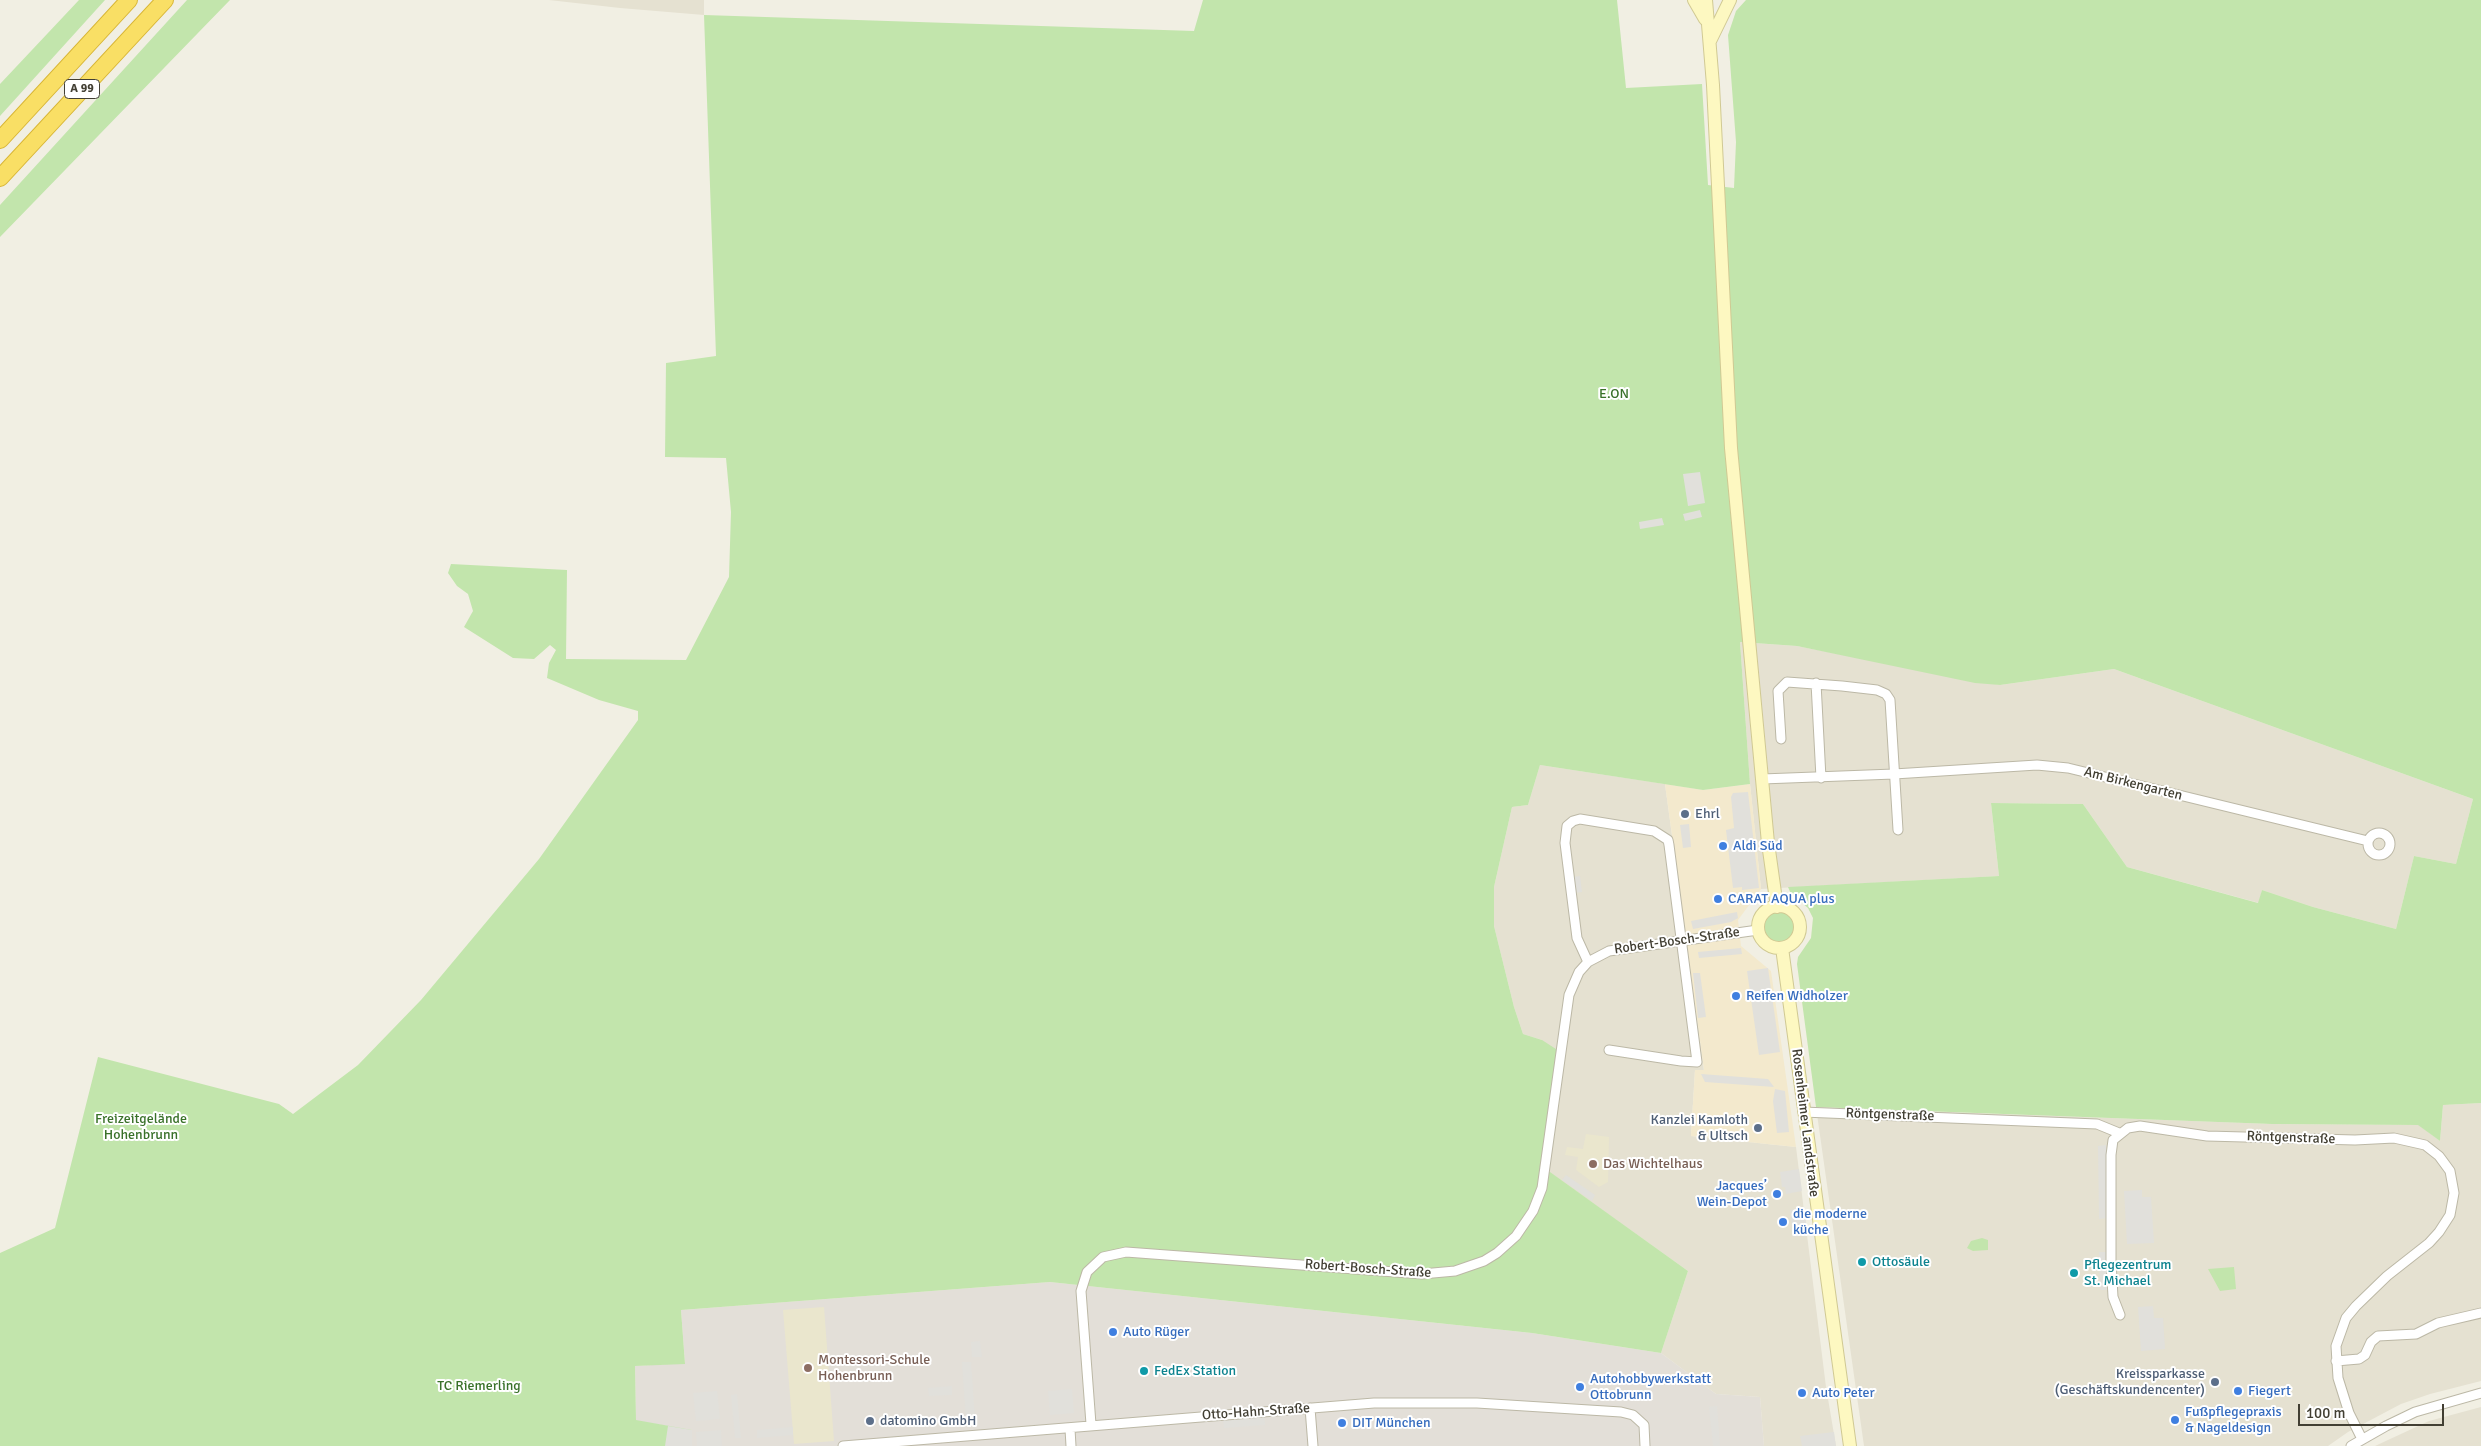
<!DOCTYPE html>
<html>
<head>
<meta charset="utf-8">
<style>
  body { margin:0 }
  #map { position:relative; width:2481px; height:1446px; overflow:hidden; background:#f1efe3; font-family:Signika,sans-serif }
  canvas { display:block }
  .scale { position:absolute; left:2298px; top:1404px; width:146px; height:22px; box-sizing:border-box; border:2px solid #423f33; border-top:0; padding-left:6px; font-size:15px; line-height:18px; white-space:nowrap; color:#423f33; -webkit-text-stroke:4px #fff; paint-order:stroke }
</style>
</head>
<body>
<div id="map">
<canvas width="2481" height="1446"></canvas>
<div class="scale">100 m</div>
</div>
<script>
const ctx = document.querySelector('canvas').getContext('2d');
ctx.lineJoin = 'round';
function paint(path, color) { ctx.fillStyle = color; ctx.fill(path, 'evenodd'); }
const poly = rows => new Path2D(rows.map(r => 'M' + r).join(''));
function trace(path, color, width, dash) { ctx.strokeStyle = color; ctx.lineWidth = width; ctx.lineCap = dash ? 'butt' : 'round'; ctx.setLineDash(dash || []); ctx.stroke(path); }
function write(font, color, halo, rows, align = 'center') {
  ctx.font = font + ' Signika,sans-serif'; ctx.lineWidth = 4; ctx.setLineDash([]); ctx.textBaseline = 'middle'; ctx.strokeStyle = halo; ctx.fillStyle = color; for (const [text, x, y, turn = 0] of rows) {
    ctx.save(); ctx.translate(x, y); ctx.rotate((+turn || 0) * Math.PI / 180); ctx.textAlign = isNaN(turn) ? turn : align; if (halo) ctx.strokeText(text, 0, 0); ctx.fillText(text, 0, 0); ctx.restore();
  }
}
paint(poly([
  [549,0,704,0,704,15,620,8],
  [1740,642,1797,646,2000,685,2114,669,2473,799,2456,864,2414,856,2396,929,2313,907,2262,890,2259,903,2127,867,2083,804,1991,803,1999,876,1761,889,1750,784],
  [1540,765,1665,784,1704,1071,1695,1070,1691,1136,1796,1147,1826,1387,1836,1446,1764,1446,1760,1397,1716,1394,1661,1353,1688,1271,1542,1167,1542,1040,1523,1034,1514,1007,1494,926,1494,887,1512,807,1528,805],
  [2481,1103,2481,1381,2430,1394,2401,1404,2348,1432,2328,1446,1864,1446,1816,1107,2272,1124,2419,1125,2440,1141,2443,1105],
  [2481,1407,2481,1446,2375,1446,2429,1421]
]), '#e5e1d1');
paint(poly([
  [1665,784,1703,790,1750,784,1761,889,1738,920,1741,946,1771,971,1796,1147,1691,1136,1695,1070,1704,1070]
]), '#f3e9cd');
paint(poly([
  [1050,1282,1532,1333,1661,1353,1716,1394,1760,1397,1764,1446,692,1446,692,1430,636,1421,635,1366,685,1363,681,1310]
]), '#e3dfd8');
paint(poly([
  [1586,1134,1609,1137,1608,1182,1599,1187,1576,1170,1578,1157,1565,1155,1567,1147,1583,1149],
  [824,1307,834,1441,794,1444,783,1310]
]), '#eae6cd');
paint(poly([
  [79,0,105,0,0,116,0,84],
  [187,0,230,0,0,237,0,205],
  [1203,0,1617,0,1626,88,1702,84,1708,185,1734,188,1736,142,1728,35,1736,11,1746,0,2481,0,2481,1103,2443,1105,2440,1141,2418,1125,2272,1124,1816,1107,1797,964,1798,957,1811,938,1813,918,1808,908,1791,894,1788,887,1999,876,1991,803,2083,804,2127,867,2258,903,2262,890,2313,907,2396,929,2414,856,2456,864,2473,799,2114,669,2000,685,1975,683,1797,646,1740,642,1750,784,1703,790,1540,765,1528,805,1512,807,1494,887,1494,926,1514,1007,1523,1034,1542,1040,1559,1051,1543,1167,1688,1271,1661,1353,1532,1333,1050,1282,681,1310,685,1364,635,1366,636,1420,692,1430,692,1446,0,1446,0,1253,55,1228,98,1057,279,1104,293,1114,358,1065,421,1000,539,859,638,720,638,711,599,700,547,678,549,663,556,650,550,645,534,659,513,658,464,627,473,611,468,594,457,586,448,573,451,564,567,570,566,659,686,660,729,577,731,512,726,458,665,457,666,363,716,356,704,15,1194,31],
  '1763 927a16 16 0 1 1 32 0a16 16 0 1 1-32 0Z',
  [1982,1238,1988,1240,1988,1250,1973,1251,1967,1248,1971,1241],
  [2234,1267,2236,1289,2220,1291,2208,1269]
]), '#c2e5ac');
paint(poly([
  [1700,472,1705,503,1688,506,1683,474],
  [1700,510,1702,517,1685,521,1683,514],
  [1662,518,1664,525,1640,529,1639,522],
  [1748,792,1759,888,1742,890,1742,887,1733,888,1726,830,1734,828,1731,797,1733,793],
  [1689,824,1691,847,1683,848,1680,825],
  [1580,876,1582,892,1575,893,1573,877],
  [1737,912,1738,918,1731,922,1693,929,1691,921],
  [1741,948,1742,954,1699,958,1698,952],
  [1768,968,1780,1052,1759,1055,1747,971],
  [1693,973,1700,973,1706,1017,1698,1018],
  [1701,1074,1768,1079,1774,1087,1705,1082],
  [1775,1089,1785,1091,1789,1132,1777,1133,1773,1101],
  [2106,1145,2107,1218,2099,1219,2098,1146],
  [1799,1169,1802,1191,1786,1194,1785,1187,1782,1187,1780,1172],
  [1566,1175,1595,1195,1592,1201,1562,1180],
  [2142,1190,2142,1197,2151,1197,2154,1243,2127,1244,2124,1191],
  [1804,1208,1808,1235,1793,1237,1790,1210],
  [2099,1252,2106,1252,2108,1290,2100,1290],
  [2153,1306,2154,1318,2163,1318,2165,1349,2141,1351,2138,1307],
  [980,1341,982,1357,972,1357,971,1342],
  [962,1362,971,1362,975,1419,966,1420],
  [952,1386,952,1395,929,1396,928,1388],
  [1072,1389,1074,1413,1050,1415,1048,1391],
  [717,1391,720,1419,696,1421,693,1393],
  [737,1394,741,1438,735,1438,731,1395],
  [1717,1406,1720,1446,1713,1446,1709,1407],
  [1264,1416,1265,1425,1224,1428,1223,1420],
  [668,1426,692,1430,692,1446,665,1446],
  [793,1427,793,1435,757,1438,757,1430],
  [721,1430,722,1446,697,1446,696,1432],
  [1834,1432,1836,1446,1802,1446,1800,1436]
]), '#e1e0db');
const minor = poly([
  [1816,683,1821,778],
  [1781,739,1778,691,1787,682,1842,686,1877,690,1886,694,1890,700,1898,830],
  [1762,779,1894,774,2037,765,2068,768,2368,841],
  '2368 844a11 11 0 1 1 22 0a11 11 0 1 1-22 0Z',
  [1588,962,1577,938,1565,843,1567,826,1573,821,1580,819,1654,831,1668,840,1669,845,1697,1062,1681,1061,1609,1050],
  [1803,1112,2097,1124,2119,1133],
  [2120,1315,2113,1297,2111,1261,2111,1155,2113,1140,2128,1128,2140,1126,2207,1136,2355,1140,2394,1138,2425,1145,2439,1156,2450,1171,2454,1193,2450,1215,2439,1232,2429,1243,2387,1276,2356,1306,2346,1318,2336,1346,2338,1378,2349,1413,2362,1439],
  [2336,1361,2359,1359,2365,1355,2371,1342,2378,1336,2416,1334,2438,1323,2481,1313],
  [1310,1408,1313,1446],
  [1091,1424,1081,1291,1087,1272,1103,1257,1126,1252,1422,1274,1455,1271,1484,1261,1497,1253,1516,1236,1533,1211,1542,1188,1569,995,1579,972,1588,962,1609,951,1758,930],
  [1070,1429,1071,1446],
  [843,1446,1374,1403,1477,1403,1621,1412,1633,1415,1644,1425,1645,1446],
  [2351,1446,2386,1426,2415,1412,2481,1393]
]);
const secondary = poly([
  [1694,0,1705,19],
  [1706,0,1713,85,1731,448,1768,843,1777,907],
  [1710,41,1730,0],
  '1758 927a21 21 0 1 1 42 0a21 21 0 1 1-42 0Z',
  [1782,948,1850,1446]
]);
const motorway = poly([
  [0,140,129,0],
  [0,178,165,0]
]);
trace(minor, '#bcb8a6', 11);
trace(secondary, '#d0c993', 14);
trace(motorway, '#d8b535', 18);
trace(minor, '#fff', 9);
trace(secondary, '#fdf8c1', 12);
trace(motorway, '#f9df65', 16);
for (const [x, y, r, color] of [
  [1685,814,5,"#5c6f8a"],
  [1723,846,5,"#3f7fe0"],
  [1718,899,5,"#3f7fe0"],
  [1736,996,5,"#3f7fe0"],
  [1758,1128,5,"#5c6f8a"],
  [1593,1164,5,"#8d6e63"],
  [1777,1194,5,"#3f7fe0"],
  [1783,1222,5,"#3f7fe0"],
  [1862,1262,5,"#0f9aa8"],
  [2074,1273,5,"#0f9aa8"],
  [1113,1332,5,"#3f7fe0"],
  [808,1368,5,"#8d6e63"],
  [1144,1371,5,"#0f9aa8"],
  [2215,1382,5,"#5c6f8a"],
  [1580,1387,5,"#3f7fe0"],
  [2238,1391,5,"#3f7fe0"],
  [1802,1393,5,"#3f7fe0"],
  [2175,1420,5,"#3f7fe0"],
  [870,1421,5,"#5c6f8a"],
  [1342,1423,5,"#3f7fe0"]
]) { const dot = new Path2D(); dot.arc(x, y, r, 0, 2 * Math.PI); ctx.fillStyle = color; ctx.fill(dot); trace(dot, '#fff', 2); }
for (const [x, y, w] of [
  [82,89,35]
]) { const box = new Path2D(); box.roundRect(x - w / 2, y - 9.5, w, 19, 4); ctx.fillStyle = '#fff'; ctx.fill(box); trace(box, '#423f33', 1); }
write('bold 12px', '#423f33', null, [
  ["A 99",82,89]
]);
write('14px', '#397129', '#fff', [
  ["E.ON",1614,394],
  ["Freizeitgelände",141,1119],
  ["Hohenbrunn",141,1135],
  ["TC Riemerling",479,1386]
]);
write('14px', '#423f33', '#fff', [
  ["Am Birkengarten",2133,784,14],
  ["Robert-Bosch-Straße",1677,941,-8],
  ["Röntgenstraße",1890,1115,2],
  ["Rosenheimer Landstraße",1805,1123,83],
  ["Röntgenstraße",2291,1138,2],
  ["Robert-Bosch-Straße",1368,1269,4],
  ["Otto-Hahn-Straße",1256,1412,-4]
]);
write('14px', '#4e5e75', '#fff', [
  ["Ehrl",1695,814],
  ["Kanzlei Kamloth",1748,1120,"right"],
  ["& Ultsch",1748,1136,"right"],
  ["Kreissparkasse",2205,1374,"right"],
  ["(Geschäftskundencenter)",2205,1390,"right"],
  ["datomino GmbH",880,1421]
], 'left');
write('14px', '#366cbe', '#fff', [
  ["Aldi Süd",1733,846],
  ["CARAT AQUA plus",1728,899],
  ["Reifen Widholzer",1746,996],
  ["Jacques’",1767,1186,"right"],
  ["Wein-Depot",1767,1202,"right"],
  ["die moderne",1793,1214],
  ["küche",1793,1230],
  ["Auto Rüger",1123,1332],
  ["Autohobbywerkstatt",1590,1379],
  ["Ottobrunn",1590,1395],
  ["Fiegert",2248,1391],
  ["Auto Peter",1812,1393],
  ["Fußpflegepraxis",2185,1412],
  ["& Nageldesign",2185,1428],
  ["DIT München",1352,1423]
], 'left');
write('14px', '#785e54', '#fff', [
  ["Das Wichtelhaus",1603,1164],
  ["Montessori-Schule",818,1360],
  ["Hohenbrunn",818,1376]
], 'left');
write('14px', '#0d838f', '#fff', [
  ["Ottosäule",1872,1262],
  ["Pflegezentrum",2084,1265],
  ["St. Michael",2084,1281],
  ["FedEx Station",1154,1371]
], 'left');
</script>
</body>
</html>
